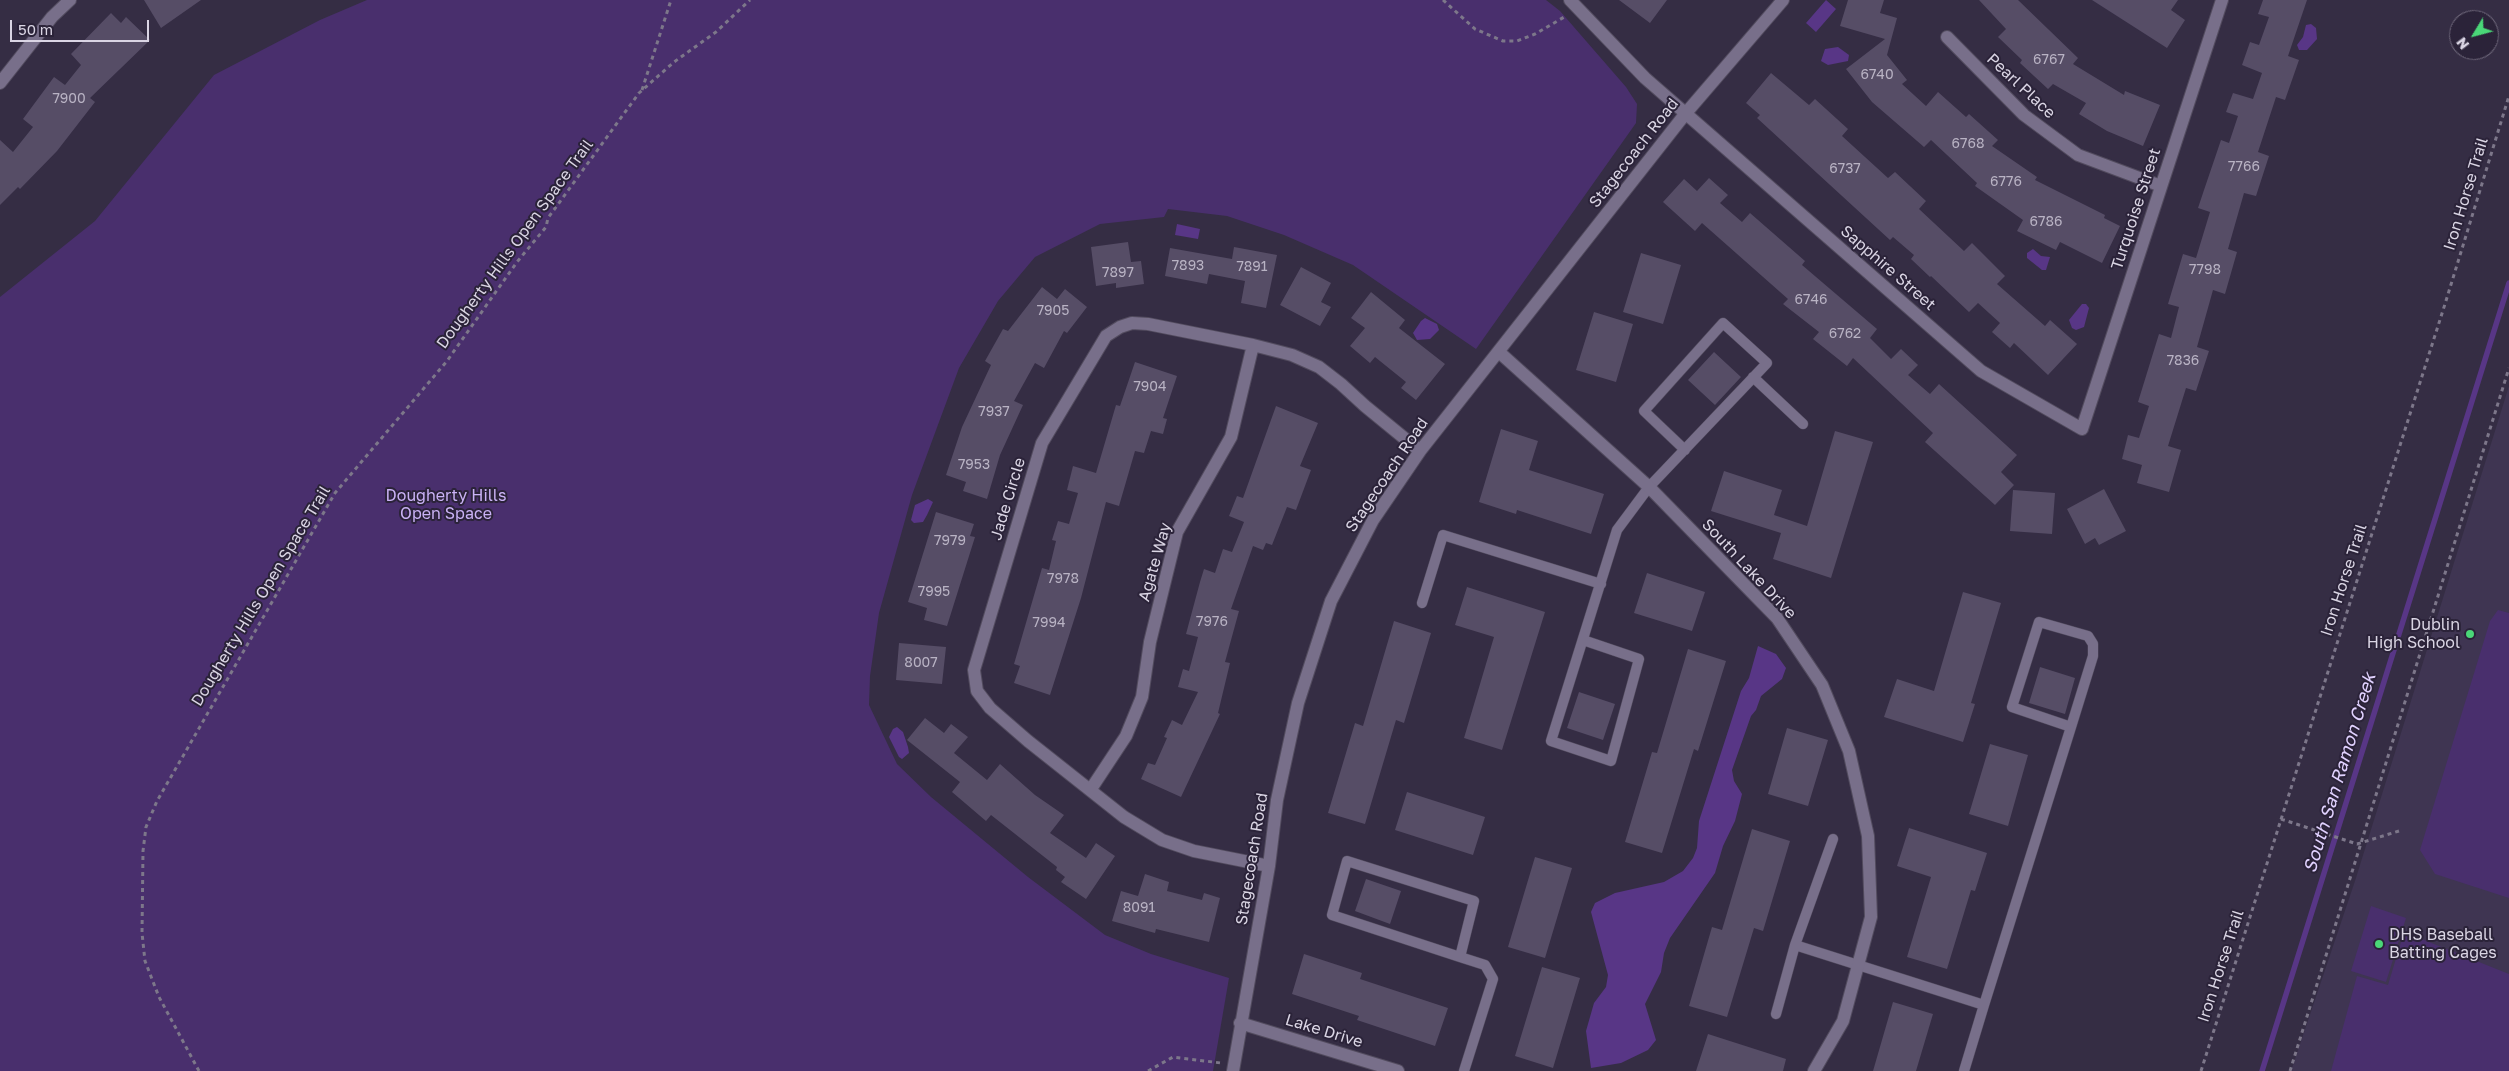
<!DOCTYPE html>
<html>
<head>
<meta charset="utf-8">
<style>
  body { margin:0 }
  #map { position:relative; width:2509px; height:1071px; overflow:hidden; background:#352d44; font-family:"Golos Text",sans-serif }
  canvas { display:block }
  .north { position:absolute; left:2449px; top:10px; width:50px; height:50px; box-sizing:border-box; background:#2b2339; border:1px solid #716a7d; border-radius:50%; rotate:233deg; font-size:14px; font-weight:700; line-height:20px; text-align:center; color:#dad5e4 }
  .north::after { content:''; display:block; margin:auto; width:18px; height:22px; background:#4ad778; clip-path:polygon(50% 0,100% 100%,50% 72%,0 100%) }
  .scale { position:absolute; left:10px; top:20px; width:139px; height:22px; box-sizing:border-box; border:2px solid #dad5e4; border-top:0; padding-left:6px; font-size:15px; line-height:18px; white-space:nowrap; color:#dad5e4; -webkit-text-stroke:4px #2b2339; paint-order:stroke }
</style>
</head>
<body>
<div id="map">
<canvas width="2509" height="1071"></canvas>
<div class="north">N</div>
<div class="scale">50 m</div>
</div>
<script>
const ctx = document.querySelector('canvas').getContext('2d');
ctx.lineJoin = 'round';
function paint(path, color) { ctx.fillStyle = color; ctx.fill(path, 'evenodd'); }
const poly = rows => new Path2D(rows.map(r => 'M' + r).join(''));
function trace(path, color, width, dash) { ctx.strokeStyle = color; ctx.lineWidth = width; ctx.lineCap = dash ? 'butt' : 'round'; ctx.setLineDash(dash || []); ctx.stroke(path); }
function write(font, color, halo, rows, align = 'center') {
  ctx.font = font + ' "Golos Text",sans-serif'; ctx.lineWidth = 4; ctx.setLineDash([]); ctx.textBaseline = 'middle'; ctx.strokeStyle = halo; ctx.fillStyle = color; for (const [text, x, y, turn = 0] of rows) {
    ctx.save(); ctx.translate(x, y); ctx.rotate((+turn || 0) * Math.PI / 180); ctx.textAlign = isNaN(turn) ? turn : align; if (halo) ctx.strokeText(text, 0, 0); ctx.fillText(text, 0, 0); ctx.restore();
  }
}
paint(poly([
  [2509,386,2509,1071,2291,1071,2355,881]
]), '#3f3552');
paint(poly([
  [367,0,1546,0,1560,11,1626,87,1637,104,1636,123,1476,349,1353,265,1284,235,1227,216,1168,209,1164,217,1100,224,1035,257,998,301,959,368,912,495,879,613,870,676,869,705,897,764,931,797,1028,877,1105,935,1151,954,1229,978,1213,1071,0,1071,0,297,95,221,214,75,320,20],
  [2498,610,2509,613,2509,898,2435,874,2420,850,2490,621],
  [2371,906,2406,918,2386,982,2351,971],
  [2404,932,2509,974,2509,1071,2331,1071,2357,976,2388,985]
]), '#492f6d');
paint(poly([
  [1826,0,1836,9,1816,32,1806,23],
  [2311,24,2316,28,2317,39,2307,50,2299,50,2297,45,2303,37,2306,25],
  [1838,47,1849,55,1848,61,1828,65,1821,61,1825,49],
  [1177,224,1200,229,1198,239,1175,235],
  [2033,249,2041,256,2050,257,2046,270,2042,270,2027,258,2027,253],
  [2082,304,2086,304,2089,308,2084,327,2076,330,2072,328,2069,320],
  [1425,318,1437,324,1439,330,1430,339,1417,340,1413,333,1421,321],
  [928,499,933,502,927,515,923,522,914,523,911,520,915,505],
  [1758,646,1776,654,1786,668,1782,679,1761,696,1756,710,1751,716,1732,770,1734,781,1742,794,1735,821,1723,846,1715,873,1670,938,1664,953,1661,972,1645,1004,1656,1040,1648,1050,1621,1063,1591,1068,1586,1031,1594,1003,1606,987,1608,975,1591,912,1595,903,1615,893,1664,882,1683,871,1693,858,1697,848,1699,821,1741,691,1749,678],
  [897,727,903,732,908,747,909,753,902,759,899,757,889,737,893,729]
]), '#583686');
trace(poly([
  [2262,1071,2509,283]
]), '#583686', 5.5);
paint(poly([
  [144,0,201,0,161,28],
  [1619,0,1667,0,1650,23],
  [1848,0,1884,0,1880,13,1897,18,1887,55,1907,80,1902,84,1926,106,1938,92,1966,117,1969,114,1998,140,1992,146,2037,177,2035,180,2105,215,2104,218,2120,226,2102,263,2060,242,2056,250,2017,231,2023,220,1975,186,1977,183,1931,140,1924,147,1872,102,1846,69,1885,39,1840,26],
  [1979,0,2018,0,2078,58,2073,64,2124,95,2125,91,2160,105,2143,146,2107,131,2079,114,2086,103,2053,84,2048,89,2020,63,2022,60,1998,37,2006,29],
  [2092,0,2178,0,2171,10,2185,20,2167,48],
  [2263,0,2307,0,2288,56,2299,60,2285,100,2276,97,2258,152,2269,156,2256,196,2244,193,2228,249,2237,252,2225,294,2213,290,2197,347,2209,351,2196,391,2186,388,2168,446,2181,450,2169,492,2137,483,2142,465,2122,459,2128,435,2139,438,2149,406,2138,402,2159,334,2171,338,2179,307,2168,304,2183,254,2196,258,2210,212,2198,208,2204,190,2221,140,2229,143,2238,116,2226,112,2233,93,2253,99,2262,73,2242,65,2250,42,2259,45,2269,17,2258,14],
  [111,13,121,23,126,17,150,40,90,98,95,102,57,151,20,189,18,187,0,205,0,140,13,152,33,127,23,119,54,77,65,85,81,65,71,54],
  [1771,73,1809,105,1815,99,1848,129,1842,136,1888,178,1895,172,1926,201,1919,209,1964,251,1972,243,2005,276,1997,284,2045,326,2050,320,2077,344,2048,375,2014,343,2010,348,1992,332,2000,323,1978,303,1969,312,1931,276,1930,277,1911,259,1914,255,1893,237,1890,240,1757,118,1760,115,1746,103],
  [1709,178,1728,195,1720,203,1742,222,1750,213,1805,261,1802,265,1877,329,1870,338,1891,359,1901,349,1918,365,1908,375,1930,394,1939,384,2017,455,2001,472,2014,485,1995,505,1925,442,1933,433,1853,358,1847,366,1813,339,1819,332,1783,304,1788,299,1702,223,1695,231,1663,202,1684,179,1697,191],
  [1128,242,1131,262,1141,261,1144,284,1116,288,1116,283,1096,286,1091,247],
  [1234,247,1277,255,1266,308,1241,303,1245,281,1209,274,1207,284,1165,276,1170,248,1232,259],
  [1641,253,1681,265,1663,324,1623,312],
  [1301,267,1331,283,1321,302,1331,307,1320,326,1280,305],
  [1042,287,1057,299,1065,289,1087,307,1067,333,1064,331,1044,368,1035,363,1014,401,1023,405,1000,455,987,499,963,491,966,482,946,475,962,427,991,365,985,361,1003,329,1008,331],
  [1371,292,1405,320,1399,328,1445,364,1416,400,1401,388,1406,382,1375,357,1370,363,1350,346,1365,328,1351,318],
  [1594,312,1633,324,1616,382,1576,370],
  [1714,352,1741,377,1715,405,1688,380],
  [1135,362,1177,376,1163,418,1167,419,1163,434,1151,431,1144,453,1135,451,1119,506,1106,502,1081,598,1050,695,1014,683,1020,666,1014,664,1042,568,1049,570,1056,541,1052,540,1058,521,1069,524,1078,493,1067,490,1073,466,1096,473,1116,405,1120,406],
  [1276,406,1318,423,1300,466,1311,470,1296,510,1287,507,1272,545,1266,543,1263,550,1253,546,1231,609,1239,611,1225,662,1230,663,1218,713,1220,714,1181,797,1141,779,1148,763,1155,765,1167,738,1164,737,1172,720,1182,725,1198,692,1178,687,1183,669,1189,671,1198,637,1186,634,1200,582,1204,569,1215,573,1223,549,1232,552,1244,522,1229,516,1237,496,1243,498],
  [1501,429,1538,441,1529,470,1604,494,1591,534,1517,510,1516,514,1479,502],
  [1835,431,1873,442,1831,578,1773,559,1781,533,1711,511,1724,471,1782,490,1774,515,1807,526],
  [2104,489,2126,531,2099,545,2095,538,2085,544,2067,509],
  [2013,490,2055,493,2052,534,2010,531],
  [936,512,974,524,970,536,975,537,947,626,924,620,927,608,908,602],
  [1647,573,1705,592,1692,631,1634,613],
  [1467,587,1545,612,1502,750,1464,738,1494,637,1455,625],
  [1963,592,2001,603,1971,703,1975,704,1963,742,1884,717,1897,679,1934,691],
  [1394,621,1431,633,1404,723,1396,720,1365,824,1328,813,1355,723,1363,726],
  [899,643,946,647,942,684,896,680],
  [1688,649,1726,661,1698,751,1694,749,1662,853,1625,842,1652,752,1657,753],
  [2040,667,2075,678,2065,714,2029,703],
  [1579,692,1615,704,1603,740,1567,728],
  [925,718,944,733,951,724,968,737,954,753,987,780,1000,764,1035,795,1064,815,1050,833,1086,858,1096,843,1115,856,1086,899,1061,882,1065,877,1056,870,1057,867,991,815,986,821,952,792,960,782,907,740],
  [1787,728,1828,740,1808,806,1768,794],
  [1990,744,2028,755,2008,826,1969,814],
  [1407,792,1485,817,1473,855,1395,830],
  [1909,828,1987,853,1975,891,1971,890,1947,969,1907,957,1931,877,1897,866],
  [1752,829,1790,841,1763,931,1754,928,1727,1017,1689,1006,1712,927,1722,930],
  [1535,857,1572,868,1545,958,1508,947],
  [1145,874,1169,882,1167,891,1202,900,1204,893,1220,898,1209,942,1156,929,1155,933,1112,921,1121,891,1138,896],
  [1366,879,1401,891,1390,924,1355,911],
  [1304,954,1362,973,1360,979,1448,1008,1435,1046,1357,1020,1359,1016,1292,994],
  [1542,967,1580,978,1553,1068,1515,1056],
  [1893,1002,1933,1014,1916,1071,1873,1071],
  [1708,1034,1786,1059,1783,1071,1696,1071]
]), '#564d66');
const lane = poly([
  [1753,377,1803,424],
  [1422,603,1443,535,1601,584],
  [1583,640,1639,659,1611,761,1551,741,1617,530,1649,487,1767,363,1723,323,1644,411,1685,450],
  [1795,945,1984,1005],
  [1460,957,1474,901,1347,861,1332,915,1460,957,1485,965,1493,979,1464,1071],
  [1776,1014,1795,945,1833,839],
  [1964,1071,1984,1005,2071,727,2093,656,2093,644,2088,636,2039,622,2012,707,2071,727]
]);
const street = poly([
  [1570,0,1645,78,1981,371,2082,429,2222,0],
  [1947,37,2024,115,2078,155,2161,186],
  [0,83,52,17,70,0],
  [1499,352,1649,487,1777,618,1822,685,1849,751,1868,836,1871,917,1843,1021,1814,1071],
  [1091,789,1126,736,1142,697,1150,642,1177,532,1231,437,1253,345],
  [1269,866,1194,851,1162,840,1124,817,1028,741,990,708,977,691,974,670,1042,443,1106,336,1120,327,1132,323,1148,324,1253,345,1292,355,1319,367,1341,384,1365,406,1420,451],
  [1240,1023,1398,1071],
  [1233,1071,1269,866,1277,800,1298,703,1331,601,1373,520,1420,451,1686,113,1783,0]
]);
trace(lane, '#524b5e', 11);
trace(street, '#524b5e', 14);
trace(poly([
  [1443,0,1475,29,1503,41,1517,41,1535,34,1566,16],
  [642,90,671,0],
  [2281,819,2357,844,2399,831],
  [199,1071,159,997,145,961,142,933,143,851,146,827,157,801,335,493,447,361,517,262,546,227,548,218,639,93,674,62,716,32,750,0],
  [1148,1071,1173,1057,1221,1063],
  [2201,1071,2445,304,2509,96],
  [2290,1071,2509,368]
]), '#7d778a', 3, [4, 4]);
trace(lane, '#786f8a', 10);
trace(street, '#786f8a', 12);
for (const [x, y, r, color] of [
  [2470,634,5,"#4ad778"],
  [2379,944,5,"#4ad778"]
]) { const dot = new Path2D(); dot.arc(x, y, r, 0, 2 * Math.PI); ctx.fillStyle = color; ctx.fill(dot); trace(dot, '#2b2339', 2); }
write('14px', '#b9b3c4', null, [
  ["6767",2049,60],
  ["6740",1877,75],
  ["7900",69,99],
  ["6768",1968,144],
  ["7766",2244,167],
  ["6737",1845,169],
  ["6776",2006,182],
  ["6786",2046,222],
  ["7893",1188,266],
  ["7891",1252,267],
  ["7798",2205,270],
  ["7897",1118,273],
  ["6746",1811,300],
  ["7905",1053,311],
  ["6762",1845,334],
  ["7836",2183,361],
  ["7904",1150,387],
  ["7937",994,412],
  ["7953",974,465],
  ["7979",950,541],
  ["7978",1063,579],
  ["7995",934,592],
  ["7976",1212,622],
  ["7994",1049,623],
  ["8007",921,663],
  ["8091",1139,908]
]);
write('16px', '#dad5e4', '#2b2339', [
  ["Pearl Place",2021,86,43],
  ["Stagecoach Road",1634,153,-52],
  ["Iron Horse Trail",2466,194,-73],
  ["Turquoise Street",2136,209,-72],
  ["Dougherty Hills Open Space Trail",515,244,-54],
  ["Sapphire Street",1888,268,41],
  ["Stagecoach Road",1387,475,-56],
  ["Jade Circle",1008,499,-73],
  ["Agate Way",1155,562,-74],
  ["South Lake Drive",1749,569,47],
  ["Iron Horse Trail",2344,580,-72],
  ["Dougherty Hills Open Space Trail",261,596,-59],
  ["Stagecoach Road",1252,859,-81],
  ["Iron Horse Trail",2221,966,-72],
  ["Lake Drive",1324,1031,17]
]);
write('16px', '#cab2f5', '#2b2339', [
  ["Dougherty Hills",446,496],
  ["Open Space",446,514]
]);
write('16px', '#dad5e4', '#2b2339', [
  ["Dublin",2460,625],
  ["High School",2460,643],
  ["DHS Baseball",2389,935,"left"],
  ["Batting Cages",2389,953,"left"]
], 'right');
write('italic 18px', '#e1d2ff', '#2b2339', [
  ["South San Ramon Creek",2340,773,-73]
]);
</script>
</body>
</html>
